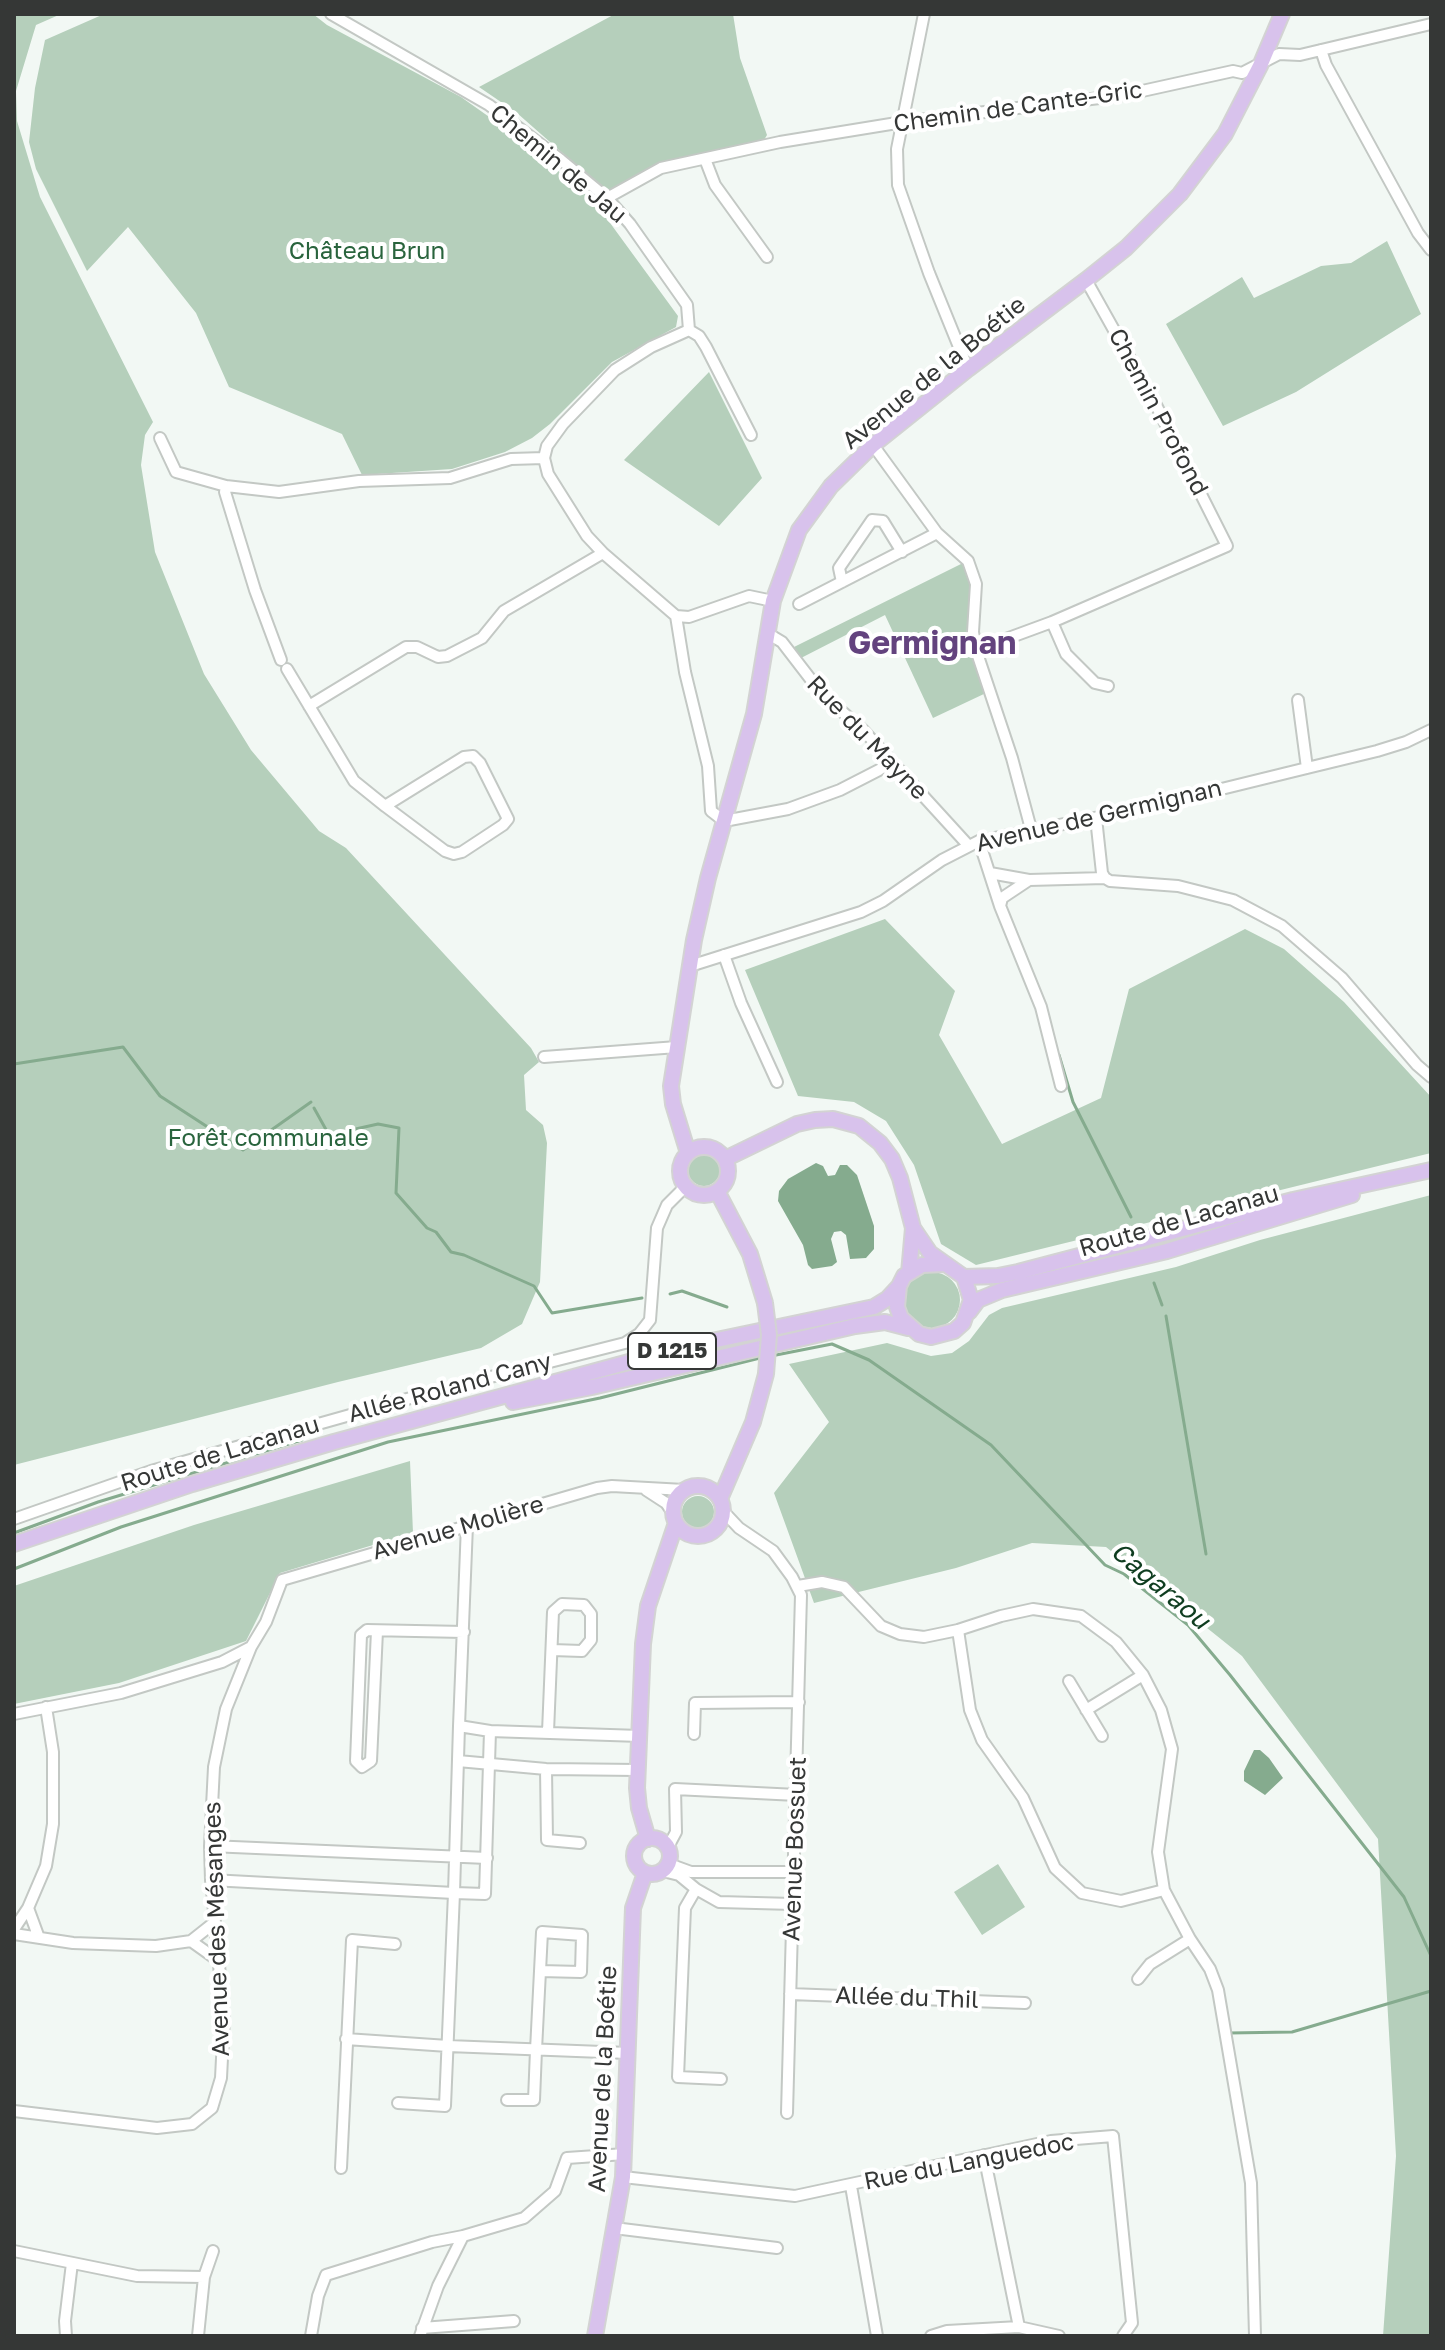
<!DOCTYPE html>
<html>
<head>
<meta charset="utf-8">
<style>
  body { margin:0 }
  #map { position:relative; width:1445px; height:2350px; overflow:hidden; background:#f2f8f4; font-family:"Golos Text",sans-serif }
  canvas { display:block }
  .frame { position:absolute; inset:0; border:16px solid #353736; pointer-events:none }
</style>
</head>
<body>
<div id="map">
<canvas width="1445" height="2350"></canvas>
<div class="frame"></div>
</div>
<script>
const ctx = document.querySelector('canvas').getContext('2d');
ctx.lineJoin = 'round';
function paint(path, color) { ctx.fillStyle = color; ctx.fill(path, 'evenodd'); }
const poly = rows => new Path2D(rows.map(r => 'M' + r).join(''));
function trace(path, color, width, dash) { ctx.strokeStyle = color; ctx.lineWidth = width; ctx.lineCap = dash ? 'butt' : 'round'; ctx.setLineDash(dash || []); ctx.stroke(path); }
function write(font, color, halo, rows, align = 'center') {
  ctx.font = font + ' "Golos Text",sans-serif'; ctx.lineWidth = 8; ctx.setLineDash([]); ctx.textBaseline = 'middle'; ctx.strokeStyle = halo; ctx.fillStyle = color; for (const [text, x, y, turn = 0] of rows) {
    ctx.save(); ctx.translate(x, y); ctx.rotate((+turn || 0) * Math.PI / 180); ctx.textAlign = isNaN(turn) ? turn : align; if (halo) ctx.strokeText(text, 0, 0); ctx.fillText(text, 0, 0); ctx.restore();
  }
}
paint(poly([
  [14,14,61,14,36,25,16,91,17,121,40,197,153,422,145,435,141,465,155,552,204,674,251,750,319,831,346,848,531,1048,539,1062,524,1075,526,1110,543,1125,547,1143,540,1282,522,1324,481,1348,338,1382,14,1465],
  [104,14,313,14,327,25,461,97,519,138,594,201,678,316,676,327,612,362,550,424,532,438,505,452,452,469,362,475,342,434,229,387,196,313,128,227,87,271,36,169,29,142,35,88,45,40],
  [615,14,733,14,740,58,767,135,764,140,659,167,608,193,517,113,479,87],
  [1387,241,1421,314,1296,392,1223,426,1166,324,1242,277,1254,298,1321,266,1351,263],
  [709,372,762,478,719,526,624,460],
  [965,562,972,572,972,625,986,693,933,718,885,615,801,658,794,647],
  [885,919,955,991,939,1035,1002,1144,1101,1098,1129,989,1245,929,1284,949,1344,1002,1431,1097,1431,1153,976,1265,941,1244,914,1165,886,1121,854,1102,798,1096,745,970],
  '688 1170a16 16 0 1 1 32 0a16 16 0 1 1-32 0Z',
  [1431,1195,1431,2336,1383,2336,1396,2156,1378,1839,1242,1656,1106,1547,1032,1543,956,1568,814,1603,774,1493,829,1422,789,1364,887,1343,931,1356,952,1353,969,1341,989,1315,1002,1308,1176,1267,1260,1240],
  '904 1300a28 28 0 1 1 56 0a28 28 0 1 1-56 0Z',
  [410,1461,413,1533,280,1573,246,1641,119,1683,14,1704,14,1586,194,1525],
  '682 1512a16 16 0 1 1 32 0a16 16 0 1 1-32 0Z',
  [998,1864,1025,1907,982,1935,954,1892]
]), '#b5cfbb');
paint(poly([
  [816,1163,823,1166,828,1176,835,1175,840,1165,847,1165,857,1175,874,1226,874,1249,866,1258,850,1259,846,1235,841,1231,834,1232,831,1239,837,1262,832,1266,812,1269,808,1265,803,1245,778,1201,779,1191,788,1179],
  [1254,1750,1260,1750,1269,1758,1283,1778,1265,1795,1244,1781,1244,1771]
]), '#85ab8e');
trace(poly([
  [1059,1055,1073,1102,1131,1217],
  [14,1064,123,1047,160,1096,243,1150,311,1102],
  [314,1108,329,1135,378,1124,399,1128,396,1193,427,1228,436,1232,451,1252,464,1255,534,1286,552,1313,642,1298],
  [1154,1283,1162,1305],
  [670,1294,682,1291,727,1307],
  [1166,1316,1206,1554],
  [771,1356,832,1344,869,1360,991,1445,1105,1565,1124,1574,1188,1625,1230,1675,1404,1897,1431,1956],
  [14,1533,98,1502,302,1440],
  [14,1569,121,1527,388,1442,600,1398,764,1357],
  [1229,2033,1292,2032,1431,1991]
]), '#85ab8e', 3);
const minor = poly([
  [331,14,489,105,561,160,607,198,630,224,687,305,689,330,651,347,615,370,563,424,547,446,544,458],
  [924,14,897,149,898,185,929,273,968,369],
  [1321,50,1326,65,1418,233,1431,250],
  [705,159,715,185,767,257],
  [607,198,661,168,780,142,903,122,1124,95,1233,71,1242,73,1279,54,1300,55,1431,24],
  [689,330,699,336,706,347,751,435],
  [160,438,176,472,226,486,279,492,359,481,450,478,511,459,544,458,548,474,587,536,603,553,676,616,689,617,749,596,773,601],
  [873,445,937,533,968,561,976,584,973,632,976,650,1012,758,1031,829],
  [226,486,225,492,255,590,281,660],
  [842,582,839,568,872,520,883,521,902,552],
  [799,604,937,533],
  [676,616,685,672,708,766,711,811,724,821,788,809,840,790,879,770,892,761],
  [1052,622,1066,654,1095,683,1108,686],
  [767,633,782,642,822,694,863,730,968,845],
  [976,650,1052,622,1227,546,1157,407,1086,280],
  [287,669,354,781,385,806,445,851,454,854,462,852,503,825,508,819,480,763,473,756,464,757,385,806],
  [1298,700,1307,768],
  [309,706,406,647,417,647,438,657,447,656,482,638,504,611,603,553],
  [1096,818,1102,873,1105,878],
  [979,841,1000,906,1041,1007,1061,1086],
  [990,873,1029,880,1105,878,1110,881,1178,886,1233,900,1282,926,1342,978,1417,1065,1431,1077],
  [1000,906,1002,898,1029,880],
  [724,955,741,1003,777,1082],
  [690,966,861,912,883,901,942,860,979,841,1144,808,1307,768,1377,751,1406,742,1431,730],
  [544,1057,677,1047],
  [646,1490,666,1503,673,1513],
  [723,1511,739,1528,773,1551,792,1577,801,1595,787,2113],
  [14,1519,151,1471,439,1390,625,1343,639,1334,650,1320,657,1228,667,1205,686,1186],
  [798,1586,822,1582,844,1587,881,1626,900,1634,924,1637,958,1630,1001,1616,1033,1609,1081,1616,1116,1642,1143,1675,1161,1710,1172,1749,1158,1852,1164,1890,1190,1939,1210,1969,1218,1990,1251,2183,1255,2336],
  [958,1630,970,1710,982,1740,1023,1798,1055,1868,1082,1893,1121,1901,1164,1890],
  [377,1631,371,1761,362,1767,356,1761,361,1635,367,1630,464,1632],
  [1069,1681,1102,1736],
  [1086,1710,1143,1675],
  [14,1714,121,1693,222,1662,251,1647,266,1622,282,1580,597,1488,612,1486,684,1490],
  [459,1726,467,1525],
  [490,1731,640,1736],
  [548,1732,553,1612,562,1604,584,1605,591,1614,591,1640,582,1651,552,1650],
  [694,1734,695,1703,799,1702],
  [458,1761,546,1769,638,1770],
  [546,1769,547,1840,580,1843],
  [210,1846,487,1858],
  [668,1847,676,1832,675,1789,797,1795],
  [669,1864,691,1872,794,1872],
  [663,1871,679,1875,696,1889,719,1902,793,1904],
  [211,1880,454,1893,485,1894,490,1731,459,1726,454,1893,445,2106,398,2103],
  [696,1889,685,1908,678,2077,721,2079],
  [28,1908,39,1938],
  [14,1929,28,1908,46,1866,53,1824,53,1752,46,1707],
  [14,1934,73,1943,156,1946,191,1941,215,1922],
  [191,1941,219,1961],
  [1138,1979,1150,1964,1190,1939],
  [790,1994,1025,2003],
  [346,2039,448,2046,628,2053],
  [507,2100,534,2100,536,2050,540,1971,542,1932,582,1935,581,1972,540,1971],
  [14,2111,157,2128,192,2124,212,2108,221,2078,224,2018,211,1880,210,1846,214,1767,226,1709,251,1647],
  [984,2155,1019,2327],
  [341,2168,352,1940,395,1944],
  [623,2177,795,2196,1051,2141,1113,2136,1132,2323,1123,2336],
  [851,2186,877,2336],
  [614,2228,777,2248],
  [14,2251,137,2276,204,2277],
  [422,2328,514,2321],
  [66,2336,65,2321,72,2263],
  [198,2336,204,2277,213,2251],
  [311,2336,318,2296,326,2275,432,2242,463,2236],
  [420,2336,438,2286,463,2236,524,2218,555,2191,567,2158,625,2154],
  [931,2336,947,2331,1019,2327,1059,2336]
]);
const major = poly([
  '680 1171a24 24 0 1 1 48 0a24 24 0 1 1-48 0Z',
  [688,1153,673,1104,671,1086,694,940,708,878,754,714,773,601,799,530,831,486,873,445,968,369,1086,280,1126,248,1180,194,1225,134,1260,66,1282,14],
  [725,1159,797,1124,815,1120,833,1119,859,1126,880,1143,892,1159,900,1178,913,1228,909,1273],
  [717,1191,750,1254,765,1303],
  [913,1228,930,1253,964,1277,971,1300,963,1323,954,1331,931,1337,919,1334,901,1318,897,1307,899,1286,904,1276,922,1265,945,1264],
  [964,1277,998,1276,1018,1272,1293,1200,1431,1170],
  [969,1312,978,1300,1002,1290,1167,1251,1352,1195],
  [513,1402,592,1387,855,1326,885,1322,908,1328],
  '673 1511a25 25 0 1 1 50 0a25 25 0 1 1-50 0Z',
  [720,1499,753,1422,766,1374],
  [14,1544,192,1484,334,1442,688,1346,874,1307,887,1299,899,1286],
  '634 1856a18 18 0 1 1 36 0a18 18 0 1 1-36 0Z',
  [648,1839,639,1808,637,1788,643,1644,648,1606,676,1523],
  [595,2336,623,2177,633,1908,645,1873]
]);
trace(minor, '#c3c8c4', 14);
trace(major, '#d3d3d3', 18);
trace(minor, '#fff', 10);
trace(major, '#d8c2ec', 14);
const majorBridge = poly([
  [765,1303,769,1335,766,1374]
]);
trace(majorBridge, '#d3d3d3', 18, []);
trace(majorBridge, '#d8c2ec', 14);
for (const [x, y, w] of [
  [672,1351,88]
]) { const box = new Path2D(); box.roundRect(x - w / 2, y - 18, w, 36, 6); ctx.fillStyle = '#fff'; ctx.fill(box); trace(box, '#353736', 2); }
write('bold 22px', '#353736', null, [
  ["D 1215",672,1351]
]);
write('24px', '#353736', '#fff', [
  ["Chemin de Cante-Gric",1018,107,-8],
  ["Chemin de Jau",558,164,40],
  ["Avenue de la Boétie",934,373,-39],
  ["Chemin Profond",1158,412,62],
  ["Rue du Mayne",867,738,46],
  ["Avenue de Germignan",1099,816,-13],
  ["Route de Lacanau",1179,1221,-16],
  ["Allée Roland Cany",450,1388,-15],
  ["Route de Lacanau",220,1454,-17],
  ["Avenue Molière",458,1528,-16],
  ["Avenue Bossuet",795,1849,-88],
  ["Avenue des Mésanges",217,1929,-92],
  ["Allée du Thil",907,1998,2],
  ["Avenue de la Boétie",603,2079,-87],
  ["Rue du Languedoc",969,2162,-11]
]);
write('24px', '#29643d', '#fff', [
  ["Château Brun",367,251],
  ["Forêt communale",268,1138]
]);
write('italic 26px', '#0f3d20', '#fff', [
  ["Cagaraou",1160,1586,40]
]);
write('bold 32px', '#63437e', '#fff', [
  ["Germignan",932,644]
]);
</script>
</body>
</html>
